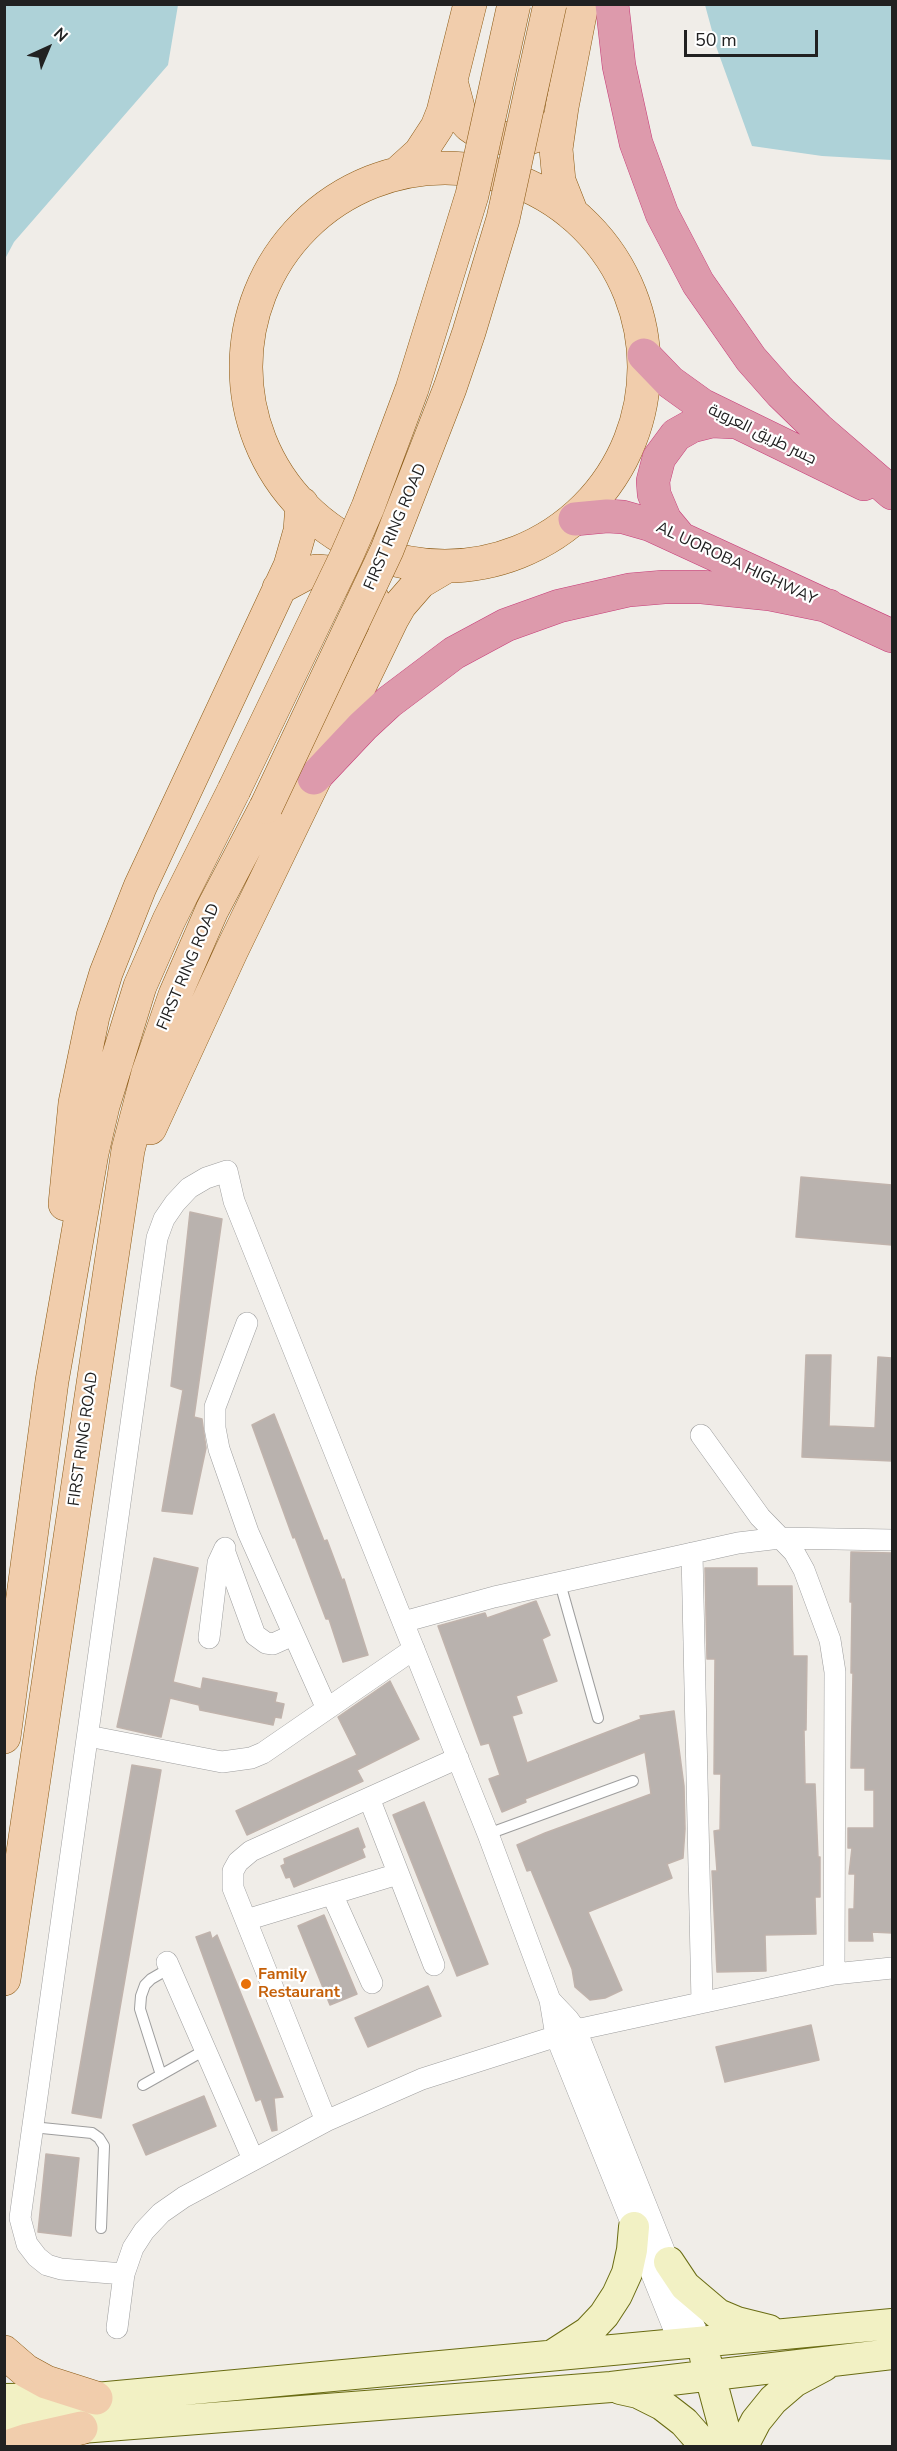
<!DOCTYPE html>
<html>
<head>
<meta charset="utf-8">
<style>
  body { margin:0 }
  #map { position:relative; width:897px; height:2451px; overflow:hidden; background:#f0ede8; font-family:"Nunito Sans",sans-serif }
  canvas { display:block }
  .frame { position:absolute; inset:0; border:6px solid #212121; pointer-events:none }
  .north { position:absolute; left:18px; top:18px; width:60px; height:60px; -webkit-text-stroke:4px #fff; paint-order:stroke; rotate:44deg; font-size:16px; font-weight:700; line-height:24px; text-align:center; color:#212121 }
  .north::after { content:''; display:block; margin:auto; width:21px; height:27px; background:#212121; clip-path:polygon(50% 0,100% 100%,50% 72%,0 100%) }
  .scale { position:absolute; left:684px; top:30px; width:134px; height:27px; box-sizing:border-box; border:3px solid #212121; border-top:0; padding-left:8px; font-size:18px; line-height:21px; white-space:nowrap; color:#212121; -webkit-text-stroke:4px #fff; paint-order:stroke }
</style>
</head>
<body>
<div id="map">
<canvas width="897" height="2451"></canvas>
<div class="frame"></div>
<div class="north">N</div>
<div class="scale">50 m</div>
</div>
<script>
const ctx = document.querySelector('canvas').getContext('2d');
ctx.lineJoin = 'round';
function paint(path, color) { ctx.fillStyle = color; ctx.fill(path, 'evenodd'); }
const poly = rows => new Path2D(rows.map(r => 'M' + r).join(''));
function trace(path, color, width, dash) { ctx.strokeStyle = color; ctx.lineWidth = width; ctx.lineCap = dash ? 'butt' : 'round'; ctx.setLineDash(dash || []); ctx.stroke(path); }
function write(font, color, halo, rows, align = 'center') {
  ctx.font = font + ' "Nunito Sans",Cairo,sans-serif'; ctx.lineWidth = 4.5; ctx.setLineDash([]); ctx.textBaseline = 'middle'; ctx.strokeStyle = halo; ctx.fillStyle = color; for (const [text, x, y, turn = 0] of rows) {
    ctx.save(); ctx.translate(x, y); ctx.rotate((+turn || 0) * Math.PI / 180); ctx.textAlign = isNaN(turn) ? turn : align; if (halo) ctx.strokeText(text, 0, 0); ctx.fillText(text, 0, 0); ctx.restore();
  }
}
paint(poly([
  [5,4,178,5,168,65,14,242,5,259],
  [705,5,892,5,892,160,822,156,752,146,717,49]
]), '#aed2d8');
const building = poly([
  [801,1177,892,1185,892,1245,796,1237,801,1177],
  [190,1212,222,1219,194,1417,202,1419,206,1448,192,1514,162,1511,183,1390,171,1386,190,1212],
  [806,1355,831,1355,829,1426,875,1428,878,1357,892,1358,892,1461,802,1457,806,1355],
  [274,1414,324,1541,327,1540,342,1580,344,1579,368,1655,343,1662,329,1619,326,1619,295,1537,293,1538,252,1425,274,1414],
  [851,1552,892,1553,892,1933,872,1932,873,1941,849,1941,849,1909,854,1909,855,1874,849,1874,852,1848,848,1848,848,1828,874,1828,874,1790,865,1790,865,1768,851,1768,853,1673,851,1673,852,1602,850,1602,851,1552],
  [154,1558,198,1568,173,1682,201,1689,203,1678,277,1693,275,1702,284,1704,281,1718,275,1717,273,1725,200,1710,199,1705,170,1698,161,1737,117,1727,154,1558],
  [705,1568,757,1568,757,1586,792,1586,793,1656,807,1656,806,1730,804,1730,805,1784,815,1784,818,1857,820,1857,820,1897,815,1897,816,1934,765,1935,766,1971,717,1972,712,1871,717,1871,714,1831,720,1830,721,1774,714,1774,715,1659,707,1659,705,1568],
  [536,1601,550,1635,542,1639,557,1681,516,1696,522,1713,512,1716,527,1763,641,1719,640,1716,674,1711,684,1786,685,1829,683,1858,667,1864,672,1878,588,1912,622,1990,605,1998,590,2000,575,1987,572,1969,531,1870,527,1871,517,1845,545,1833,651,1794,645,1752,525,1799,526,1802,502,1812,489,1779,500,1775,489,1743,481,1745,438,1626,485,1613,487,1618,536,1601],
  [390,1681,419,1739,357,1770,363,1781,247,1835,236,1811,357,1755,338,1717,390,1681],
  [132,1765,161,1770,101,2118,72,2113,132,1765],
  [424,1802,488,1964,457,1976,393,1815,424,1802],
  [358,1828,365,1847,362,1849,365,1857,294,1887,290,1877,286,1878,281,1866,285,1864,284,1859,358,1828],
  [324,1915,357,1994,330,2005,298,1926,324,1915],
  [210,1932,212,1939,217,1935,283,2097,274,2098,277,2130,272,2131,261,2099,256,2101,196,1937,210,1932],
  [428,1986,441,2016,368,2047,355,2018,428,1986],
  [811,2025,819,2060,725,2082,716,2047,811,2025],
  [204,2096,216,2126,146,2155,133,2125,204,2096],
  [46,2154,79,2158,71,2236,38,2232,46,2154]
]);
paint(building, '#b9b2ae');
trace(building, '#c0b3ac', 1.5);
const lane = poly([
  [560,1583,598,1718],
  [488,1834,633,1781],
  [161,2075,140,2009,141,1996,145,1985,151,1979,170,1968],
  [143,2085,205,2050],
  [32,2127,92,2133,99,2138,104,2146,101,2228]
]);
const street = poly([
  [247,1323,215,1407,215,1428,219,1449,248,1532,327,1709],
  [701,1435,760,1517,794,1552,804,1570,830,1640,835,1672,834,1974],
  [224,1550,255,1635,266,1643,273,1644,293,1635],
  [692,1553,702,2002],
  [403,1622,494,1597,738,1543,780,1538,892,1540],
  [209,1638,218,1563,225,1548],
  [88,1736,222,1762,251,1758,263,1753,414,1649],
  [369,1798,434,1965],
  [332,1894,372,1983],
  [246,1920,398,1874],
  [167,1962,253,2159],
  [550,2000,568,2019,576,2030,701,2343],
  [326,2121,233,1888,233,1871,238,1862,251,1851,458,1758],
  [124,2274,61,2269,47,2265,37,2257,27,2244,20,2218,157,1238,164,1219,175,1203,189,1188,206,1178,227,1171,234,1201,488,1834,550,2000,556,2036,680,2344],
  [117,2328,124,2274,133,2248,144,2231,161,2213,184,2197,326,2121,422,2079,576,2030,834,1974,892,1968]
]);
const secondary = poly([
  [669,2262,685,2286,718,2314,737,2322,769,2330],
  [554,2354,588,2332,604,2315,617,2295,627,2273,632,2250,634,2227],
  [705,2357,729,2446],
  [620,2389,638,2393,662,2405,684,2422,705,2446],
  [4,2399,96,2398,892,2324],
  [4,2426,81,2428,611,2387,892,2354],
  [743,2446,756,2421,773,2400,794,2382,824,2366]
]);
const primary = poly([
  [451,81,460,115,469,125,479,132,511,140,522,140,532,137,544,129],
  '246 367a199 199 0 1 1 398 0a199 199 0 1 1-398 0Z',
  [398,173,420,153,437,127,443,112,470,4],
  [572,214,559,181,556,149,562,107,582,4],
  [279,588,307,573,317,571,339,573,358,582,366,589,372,598,380,616],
  [150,1128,231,952,392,619,400,605,420,582,447,566],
  [65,1204,75,1103,93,1016,106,973,140,887,290,566,300,531,302,504],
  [4,1737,52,1381,92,1153,103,1106,140,986,169,920,234,790],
  [4,1979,128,1150,148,1073,175,995,212,910,266,807],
  [4,2352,26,2371,46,2382,96,2398],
  [10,2446,28,2440,81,2428]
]);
const highway = poly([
  [612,4,619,66,636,143,662,214,698,283,751,359,781,393,818,429,892,493],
  [644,355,670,382,702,405,864,484],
  [575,519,607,516,623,517,651,525,892,636],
  [680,538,665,520,654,494,653,481,659,458,676,435,692,426,712,421,733,422],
  [314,778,363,726,389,702,454,653,506,625,559,606,629,590,664,587,702,587,770,594,829,606]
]);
trace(lane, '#9e9e9e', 12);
trace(street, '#9e9e9e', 22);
trace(secondary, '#6a6c13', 32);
trace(primary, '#8a5913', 34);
trace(highway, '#c63d78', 34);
trace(lane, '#fff', 10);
trace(street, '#fff', 21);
trace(secondary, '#f2f1c4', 30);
trace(primary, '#f1cdac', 33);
trace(highway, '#dd9aac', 33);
const primaryBridge = poly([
  [234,790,346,557,368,507,412,389,472,195,514,4],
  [266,807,387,550,450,388,469,332,503,219,550,4]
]);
trace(primaryBridge, '#8a5913', 34, []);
trace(primaryBridge, '#f1cdac', 33);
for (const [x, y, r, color] of [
  [246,1984,6,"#e8710a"]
]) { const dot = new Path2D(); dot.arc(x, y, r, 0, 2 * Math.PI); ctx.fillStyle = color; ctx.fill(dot); trace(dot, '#fff', 2); }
write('16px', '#212121', '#fff', [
  ["جسر طريق العروبة",762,435,26],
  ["FIRST RING ROAD",396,527,-67],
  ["AL UOROBA HIGHWAY",736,564,25],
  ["FIRST RING ROAD",189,967,-67],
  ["FIRST RING ROAD",84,1439,-82]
]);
write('bold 16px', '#c56008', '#fff', [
  ["Family",258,1975],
  ["Restaurant",258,1993]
], 'left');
</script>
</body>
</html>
